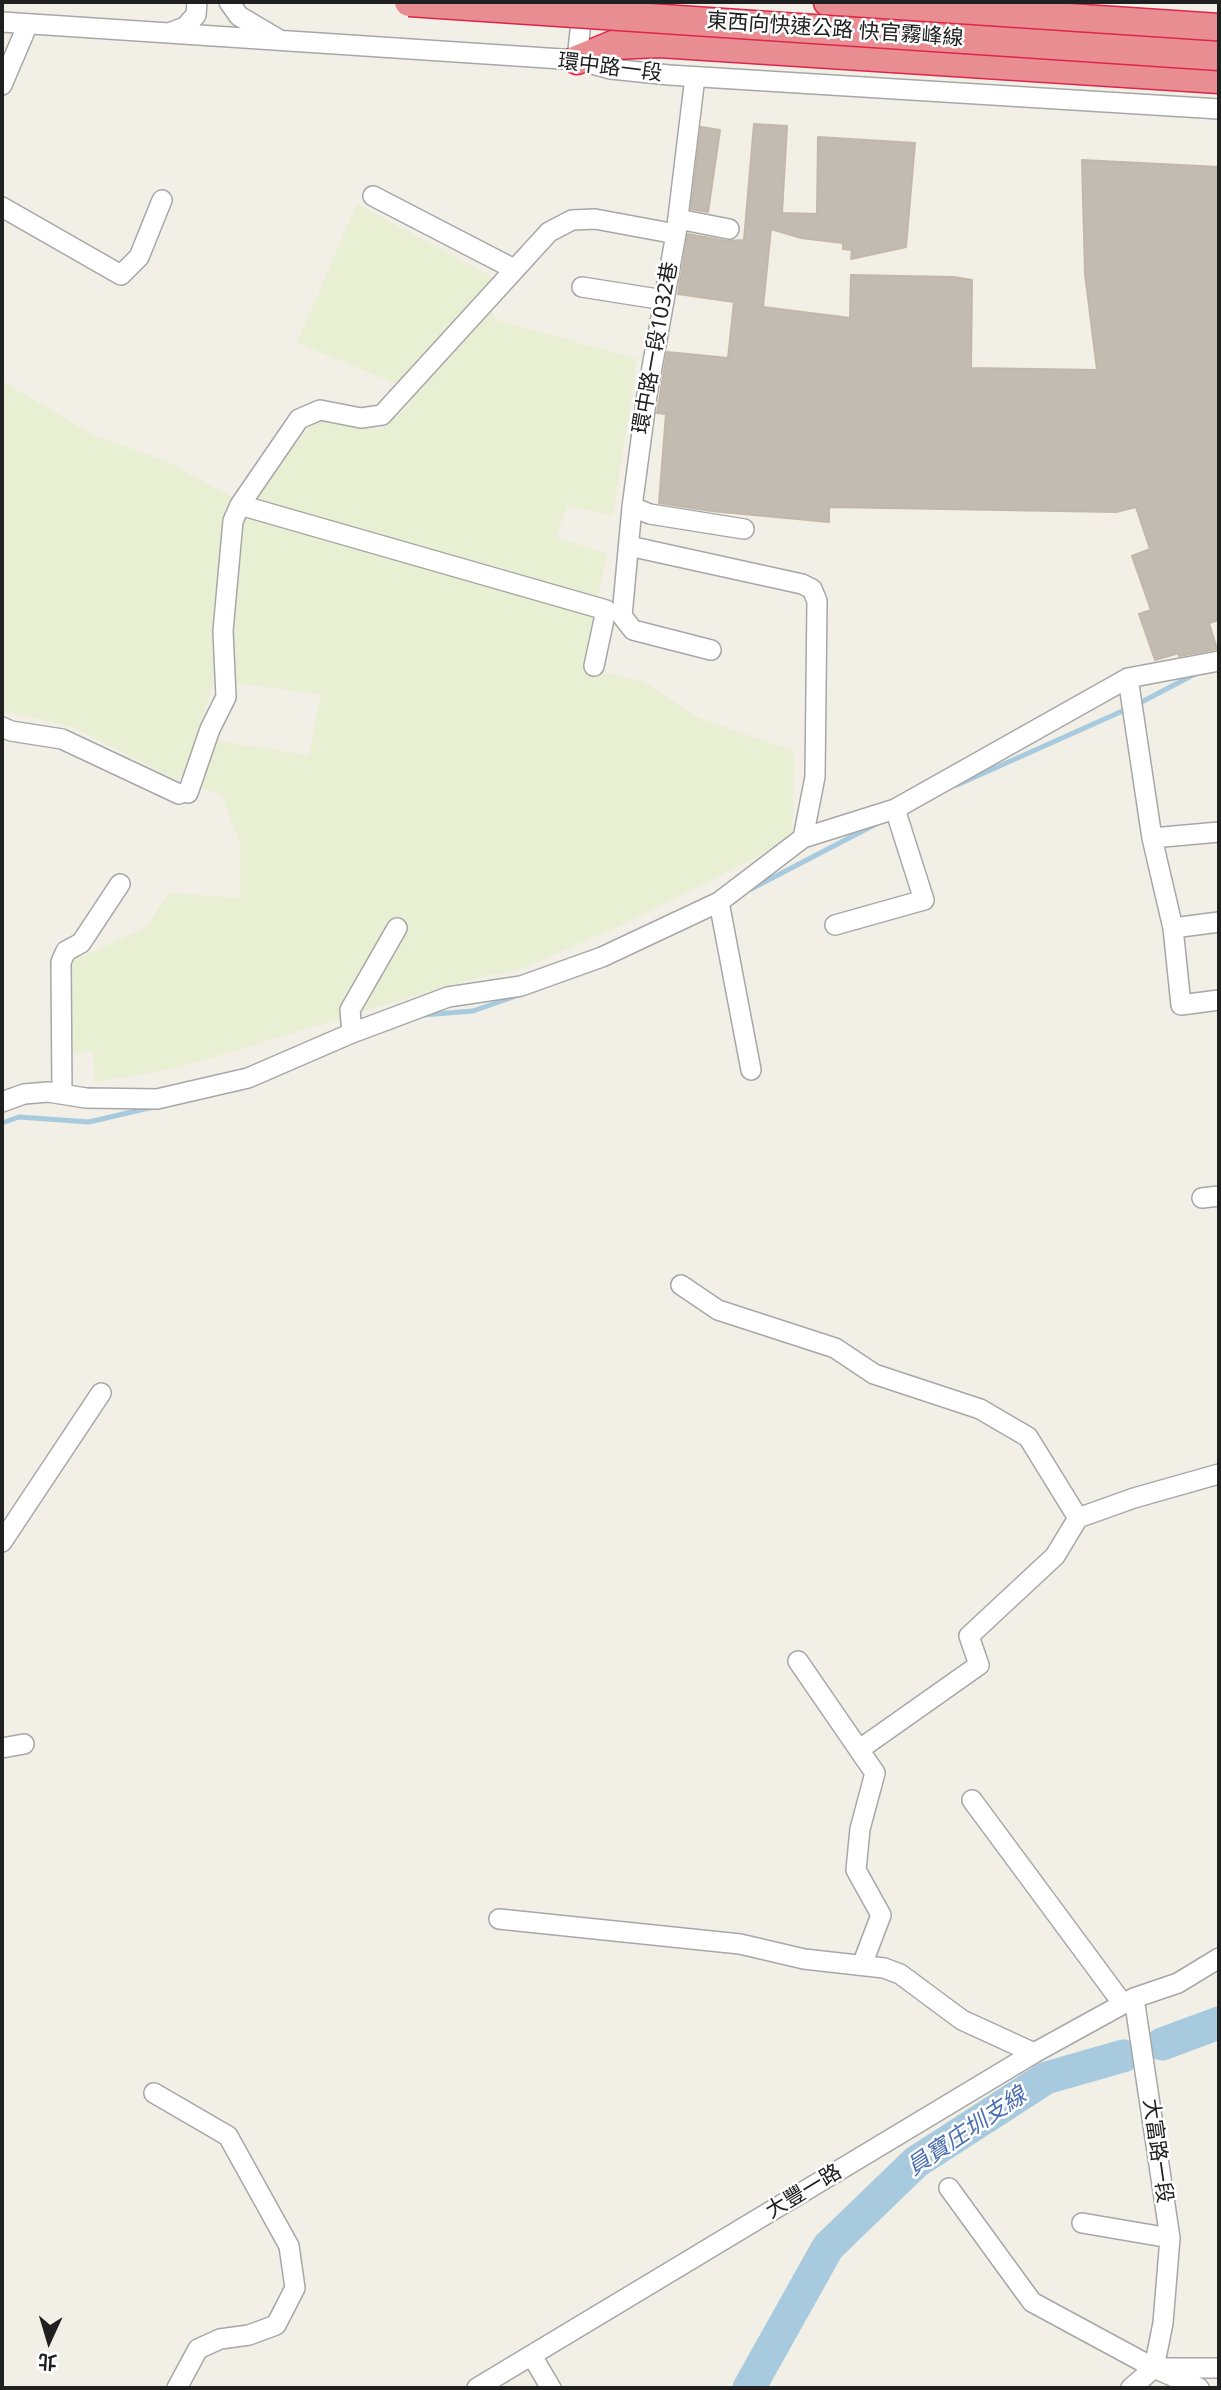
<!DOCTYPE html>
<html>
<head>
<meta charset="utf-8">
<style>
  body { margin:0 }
  #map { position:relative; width:1221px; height:2390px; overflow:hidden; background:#f1efe6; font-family:"Noto Sans","Noto Sans TC",sans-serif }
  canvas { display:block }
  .frame { position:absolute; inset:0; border:4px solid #202020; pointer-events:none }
  .north { position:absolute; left:14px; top:2306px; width:70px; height:70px; -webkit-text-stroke:5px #fff; paint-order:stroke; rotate:184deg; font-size:19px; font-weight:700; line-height:28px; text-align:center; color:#202020 }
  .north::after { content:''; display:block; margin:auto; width:24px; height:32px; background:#202020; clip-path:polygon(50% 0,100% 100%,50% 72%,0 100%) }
</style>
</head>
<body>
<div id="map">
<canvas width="1221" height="2390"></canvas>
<div class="frame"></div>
<div class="north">北</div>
</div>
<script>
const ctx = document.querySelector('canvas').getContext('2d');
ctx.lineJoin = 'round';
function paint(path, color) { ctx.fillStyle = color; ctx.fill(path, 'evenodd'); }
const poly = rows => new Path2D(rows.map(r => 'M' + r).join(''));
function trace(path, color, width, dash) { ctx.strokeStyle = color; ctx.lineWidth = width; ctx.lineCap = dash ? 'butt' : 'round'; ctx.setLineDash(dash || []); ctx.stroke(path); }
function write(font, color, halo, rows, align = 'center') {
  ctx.font = font + ' "Noto Sans","Noto Sans TC",sans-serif'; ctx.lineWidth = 5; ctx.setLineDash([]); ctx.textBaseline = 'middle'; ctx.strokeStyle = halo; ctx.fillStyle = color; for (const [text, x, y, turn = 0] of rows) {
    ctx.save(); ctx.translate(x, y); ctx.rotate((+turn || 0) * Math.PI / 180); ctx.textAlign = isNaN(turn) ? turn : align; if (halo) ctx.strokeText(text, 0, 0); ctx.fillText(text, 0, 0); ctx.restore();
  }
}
paint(poly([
  [357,204,496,279,487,306,496,320,637,359,613,515,567,506,556,537,607,554,582,669,642,681,699,718,794,751,792,839,626,923,523,968,464,981,177,1068,95,1082,93,1051,55,1055,53,948,84,956,147,927,168,893,240,898,240,844,222,795,196,785,210,740,309,755,321,694,214,680,185,773,177,780,73,727,2,711,2,381,95,436,168,462,246,505,316,419,337,417,380,429,412,404,405,387,297,343]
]), '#e9efd2');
trace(poly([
  [1136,705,1195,674],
  [957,785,1127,709],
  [751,889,876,824],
  [423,1015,473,1011,519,995],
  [2,1123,19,1117,89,1122,153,1107]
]), '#a7cade', 5);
trace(poly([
  [1162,2044,1219,2023],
  [749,2388,828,2247,916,2162,1046,2078,1123,2056]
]), '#a7cade', 33);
const building = poly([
  [754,124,787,126,782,213,817,214,818,137,915,143,906,247,851,259,852,250,843,249,843,243,801,238,771,229,763,307,850,318,851,275,954,277,972,280,971,368,1097,370,1085,274,1082,160,1219,167,1219,620,1209,623,1217,649,1179,656,1179,653,1155,660,1139,614,1151,610,1132,556,1150,549,1136,507,1116,512,829,507,829,522,711,511,659,503,666,414,657,413,667,352,728,358,734,302,678,294,688,234,727,241,744,240,754,124],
  [701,127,720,130,708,212,691,209,701,127]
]);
paint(building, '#c1bbb2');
trace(building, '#c2b8a8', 2);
const minor = poly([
  [229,2,239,16,278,39],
  [2,22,577,60,611,69,669,75,1219,109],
  [169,33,185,27,196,15,197,2],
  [577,60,583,2],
  [695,77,676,234,647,395,632,507,650,514,744,529],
  [2,85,28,24],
  [373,196,514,269],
  [2,207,121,275,139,257,162,200],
  [678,219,729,229],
  [582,287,664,300],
  [240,505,606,610,594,666],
  [632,507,622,616,633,630,711,650],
  [629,546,802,584,812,589,817,601,815,777,803,838],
  [1128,678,1152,838,1219,832],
  [2,727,11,731,62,739,179,794],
  [188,793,210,729,226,697,223,631,233,521,240,505,299,419,320,410,361,418,382,415,549,232,572,220,595,219,676,234],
  [1152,838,1173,928,1181,1005,1219,1000],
  [719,902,751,1070],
  [835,925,924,900,895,809],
  [1173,928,1219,922],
  [352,1033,350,1010,397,928],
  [62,1094,61,962,66,951,81,943,120,884],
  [2,1102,24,1094,48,1092,86,1098,157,1099,248,1078,352,1033,448,997,521,986,602,957,719,902,803,838,895,809,1128,678,1219,661],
  [1202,1198,1219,1196],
  [681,1285,718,1310,835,1348,874,1374,980,1409,1028,1437,1078,1518],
  [2,1542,101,1393],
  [798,1661,875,1773,860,1829,856,1870,881,1915,862,1965],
  [2,1748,24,1744],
  [860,1749,979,1665,969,1636,1055,1556,1078,1518,1134,1498,1219,1474],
  [972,1800,1123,2004],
  [499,1919,740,1944,804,1959,884,1968,900,1974,962,2020,1034,2053],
  [154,2093,228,2136,289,2246,295,2288,276,2325,249,2335,220,2339,198,2349,177,2388],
  [949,2188,1032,2302,1154,2368,1199,2388],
  [1082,2223,1170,2238],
  [532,2356,551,2388],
  [1161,2368,1219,2368],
  [477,2388,1034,2053,1134,1998,1178,1983,1219,1958],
  [1131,2388,1154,2368,1163,2323,1170,2238,1134,1998]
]);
const highway = poly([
  [828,2,1219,28],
  [577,60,613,45,659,43,1219,79]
]);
trace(minor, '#a7a7a7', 22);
trace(highway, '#dd254a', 31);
trace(minor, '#fff', 19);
trace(highway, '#e88e92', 28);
const highwayBridge = poly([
  [409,2,1219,56]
]);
trace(highwayBridge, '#dd254a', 31, []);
trace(highwayBridge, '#e88e92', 28);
write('21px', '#202020', '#fff', [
  ["東西向快速公路 快官霧峰線",835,30,4],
  ["環中路一段",610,68,7],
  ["環中路一段1032巷",656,348,-80],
  ["大富路一段",1157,2151,82],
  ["大豐一路",804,2192,-31]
]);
write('italic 23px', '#4b6fb1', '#fff', [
  ["員寶庄圳支線",967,2132,-34]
]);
</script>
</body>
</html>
